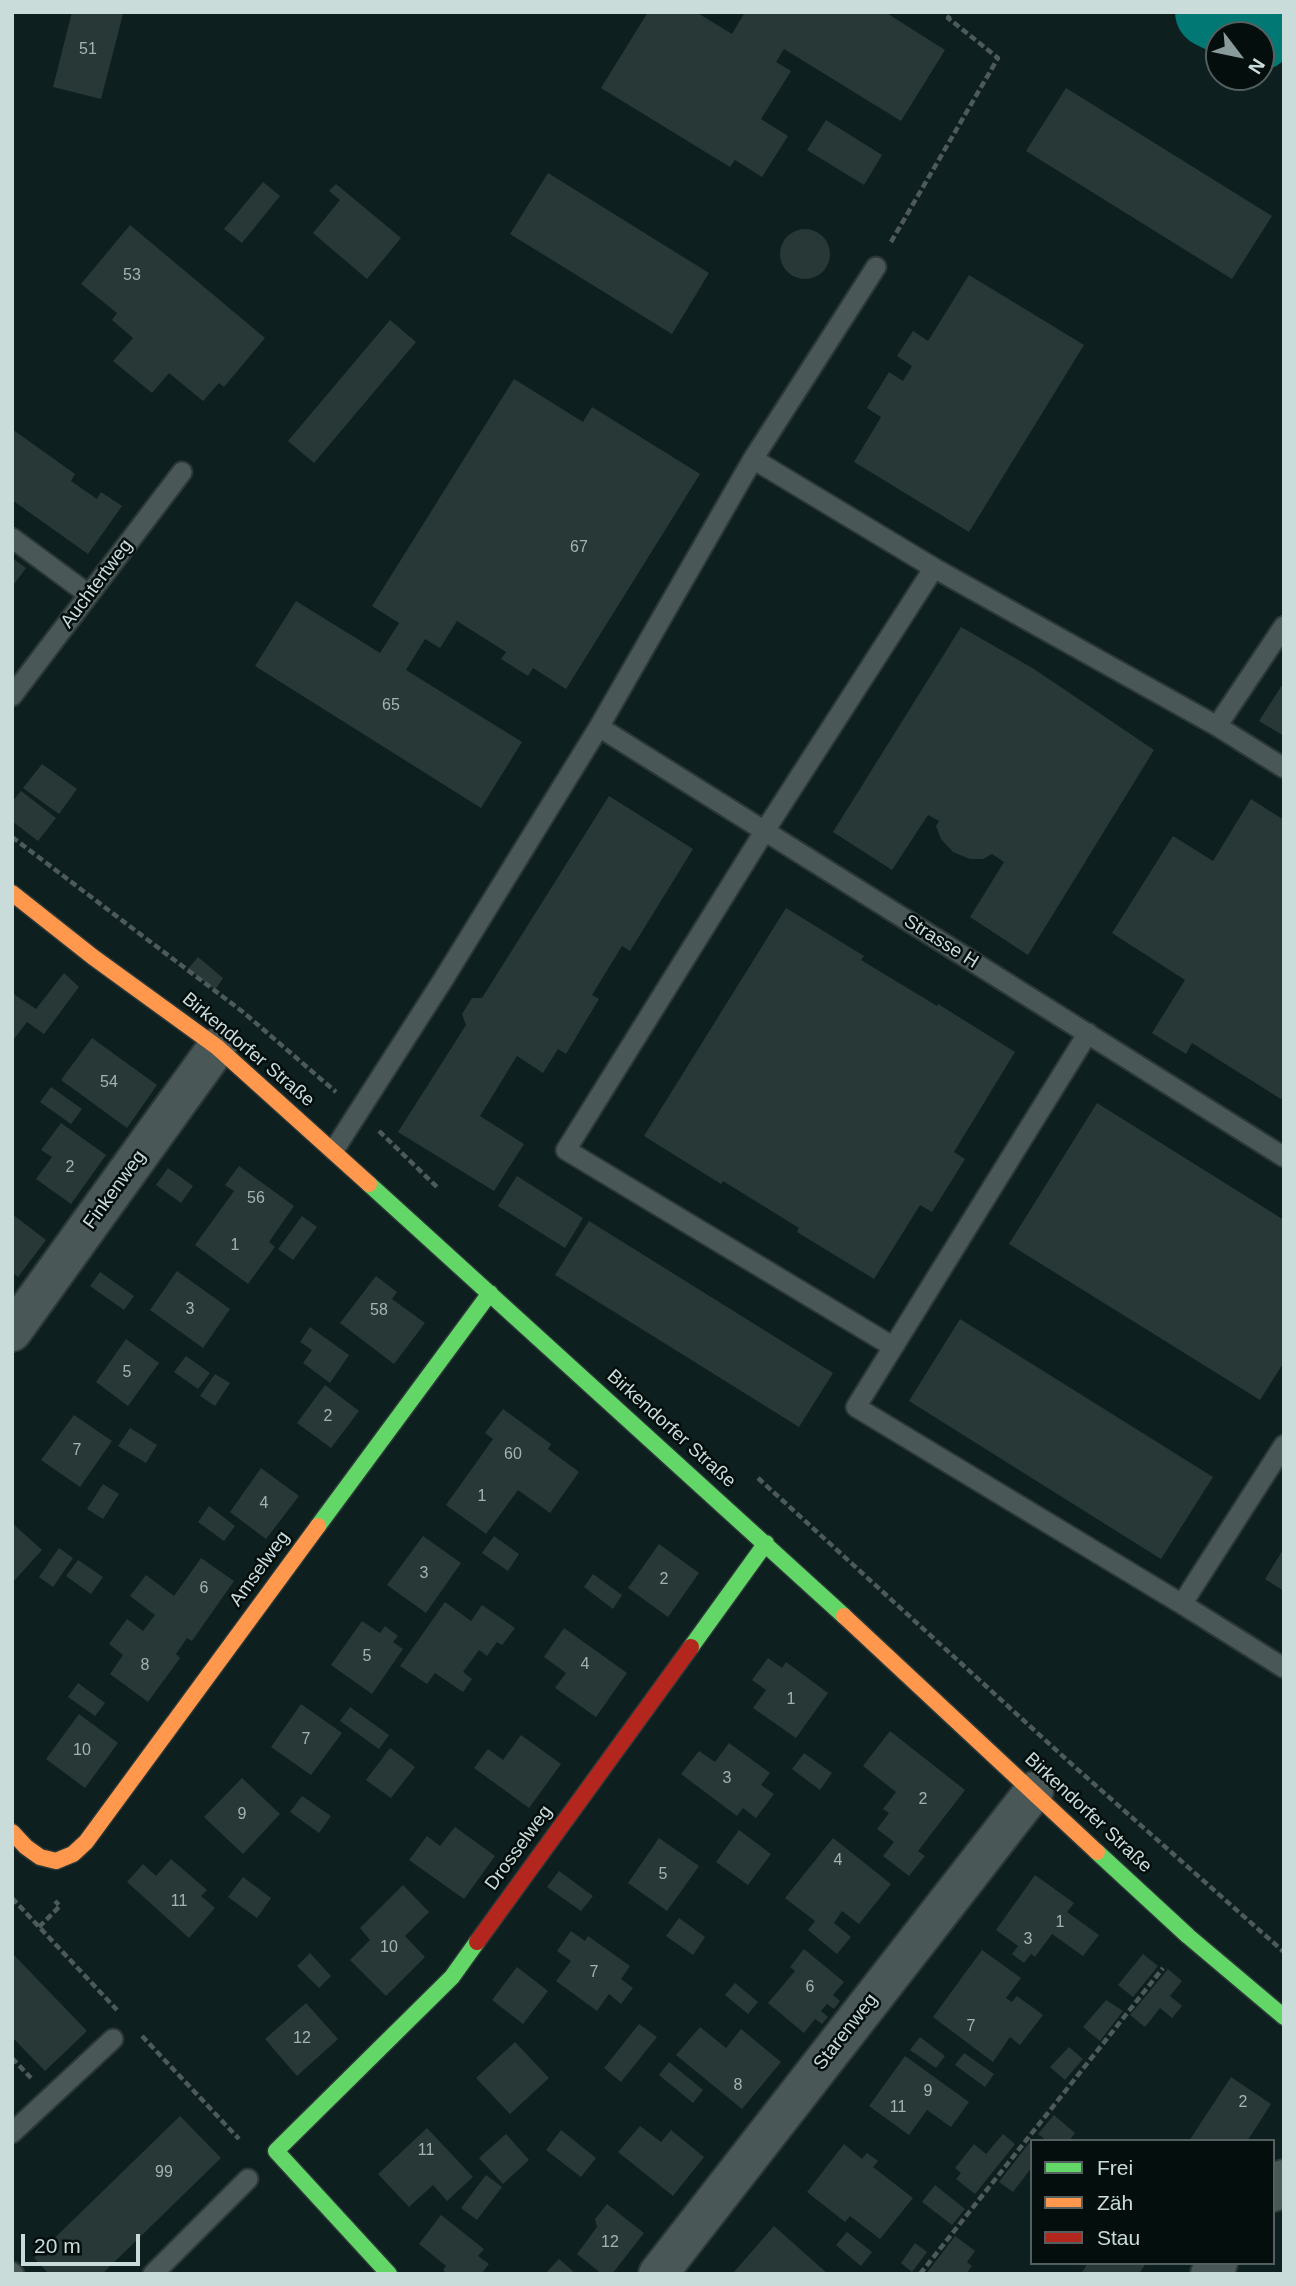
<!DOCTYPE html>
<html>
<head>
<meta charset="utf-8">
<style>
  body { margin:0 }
  #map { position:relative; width:1296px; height:2286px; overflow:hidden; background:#0d201f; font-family:Arial,sans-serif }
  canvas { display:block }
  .frame { position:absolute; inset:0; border:14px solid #cadcda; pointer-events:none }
  .legend { position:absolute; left:1030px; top:2139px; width:245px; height:126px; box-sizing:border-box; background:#030e0d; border:2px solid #53605f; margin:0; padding:9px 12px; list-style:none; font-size:21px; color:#cadcda }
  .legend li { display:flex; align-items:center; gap:14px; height:35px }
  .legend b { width:35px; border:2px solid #53605f }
  .north { position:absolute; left:1205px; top:21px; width:70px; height:70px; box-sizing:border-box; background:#030e0d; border:2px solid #53605f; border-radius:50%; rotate:122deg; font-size:19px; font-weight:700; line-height:28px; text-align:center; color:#cadcda }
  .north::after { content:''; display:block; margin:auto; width:24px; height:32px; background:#889a99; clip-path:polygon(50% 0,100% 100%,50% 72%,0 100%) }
  .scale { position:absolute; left:21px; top:2234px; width:119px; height:32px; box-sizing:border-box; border:4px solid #cadcda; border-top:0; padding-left:9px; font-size:21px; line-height:24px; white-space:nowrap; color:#cadcda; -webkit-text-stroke:5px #030e0d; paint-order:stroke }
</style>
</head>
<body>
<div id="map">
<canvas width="1296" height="2286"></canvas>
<div class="frame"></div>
<ul class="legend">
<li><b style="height:9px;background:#63d668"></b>Frei</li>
<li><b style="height:9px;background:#ff974d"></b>Zäh</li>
<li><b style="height:9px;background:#b3261e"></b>Stau</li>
</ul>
<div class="north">N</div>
<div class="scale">20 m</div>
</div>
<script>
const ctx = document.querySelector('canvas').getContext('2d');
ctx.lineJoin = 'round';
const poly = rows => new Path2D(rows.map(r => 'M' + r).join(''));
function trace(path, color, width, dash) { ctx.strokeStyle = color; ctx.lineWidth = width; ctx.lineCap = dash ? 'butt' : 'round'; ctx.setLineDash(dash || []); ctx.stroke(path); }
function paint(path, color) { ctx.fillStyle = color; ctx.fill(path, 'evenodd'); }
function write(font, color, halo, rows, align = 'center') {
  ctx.font = font + ' Arial,sans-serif'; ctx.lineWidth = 5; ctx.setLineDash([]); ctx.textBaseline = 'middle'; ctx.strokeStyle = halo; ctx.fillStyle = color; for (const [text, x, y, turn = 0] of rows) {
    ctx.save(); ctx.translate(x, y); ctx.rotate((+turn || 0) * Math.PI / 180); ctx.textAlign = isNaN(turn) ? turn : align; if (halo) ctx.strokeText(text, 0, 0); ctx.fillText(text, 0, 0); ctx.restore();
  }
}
trace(poly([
  [1211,12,1258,35]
]), '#017873', 72);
paint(poly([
  [72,12,123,14,101,99,53,87],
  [648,12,696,12,732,34,745,12,885,12,945,50,901,121,784,49,776,62,791,71,761,119,788,136,762,177,735,160,730,167,601,88],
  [1066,88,1272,216,1232,279,1026,151],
  [826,120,882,155,864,185,807,150],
  [548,173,709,273,672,334,510,234],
  [263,182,280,196,242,243,224,229],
  [336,184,401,238,367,279,313,233,340,200,329,191],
  [130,225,265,338,224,387,219,383,203,401,169,373,152,393,113,361,133,338,112,320,117,313,81,284],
  '780 254a25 25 0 1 1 50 0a25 25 0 1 1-50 0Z',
  [969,275,1084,345,969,532,854,462,881,417,867,408,889,372,903,381,912,366,897,356,913,331,928,341],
  [390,320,416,342,314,463,288,441],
  [514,379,583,422,592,407,700,474,566,689,533,668,528,676,501,659,506,652,457,621,440,648,425,639,406,670,522,742,481,808,255,666,296,601,380,653,399,623,372,606],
  [12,429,75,474,71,481,97,499,101,492,122,506,88,554,12,500],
  [12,558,26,568,12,587],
  [961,627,1034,669,1154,750,1028,955,970,917,1004,862,992,854,983,859,970,859,953,852,941,839,936,826,939,821,928,815,892,870,833,832],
  [1284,682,1284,736,1259,721],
  [42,764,77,789,59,814,23,788],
  [21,791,56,818,38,841,12,821,12,802],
  [609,796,693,849,630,951,622,946,592,995,599,999,566,1054,558,1049,543,1073,517,1056,480,1116,524,1144,494,1191,398,1132,466,1025,462,1014,472,998,482,998],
  [1251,799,1284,820,1284,1101,1192,1043,1186,1054,1152,1033,1185,980,1112,933,1173,836,1213,861],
  [786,908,864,956,861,960,937,1006,938,1004,1015,1052,954,1152,965,1159,932,1212,920,1205,874,1279,797,1232,799,1228,723,1181,721,1184,644,1136],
  [198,957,223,978,215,990,188,969],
  [64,973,79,987,44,1034,27,1022,14,1039,12,1037,12,993,36,1009],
  [92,1038,157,1085,127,1128,61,1080],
  [51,1087,82,1109,71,1124,40,1102],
  [1097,1103,1284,1220,1284,1362,1260,1400,1009,1244],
  [61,1123,106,1155,71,1204,36,1179,52,1157,41,1150],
  [239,1166,294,1206,269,1242,275,1247,248,1284,195,1245,234,1191,225,1185],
  [168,1168,193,1186,181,1203,156,1185],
  [517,1176,583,1218,565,1248,498,1206],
  [12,1214,46,1240,18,1277,12,1272],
  [302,1216,317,1227,293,1260,278,1249],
  [589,1221,833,1373,799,1427,555,1275],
  [177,1271,230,1309,203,1348,150,1310],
  [100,1272,134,1296,124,1310,90,1286],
  [376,1276,397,1292,392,1299,425,1323,394,1364,340,1323],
  [960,1319,1213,1477,1161,1559,909,1401],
  [310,1327,349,1355,330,1383,303,1363,312,1350,300,1342],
  [126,1339,159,1363,128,1406,96,1382],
  [186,1356,210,1373,198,1389,174,1372],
  [215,1374,230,1383,215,1406,200,1396],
  [325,1385,359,1411,331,1448,297,1423],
  [503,1409,551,1444,548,1449,579,1472,550,1513,518,1490,486,1534,446,1505,493,1439,485,1433],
  [74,1415,112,1441,80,1487,41,1460],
  [130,1428,157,1445,146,1463,118,1446],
  [261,1468,299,1496,266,1539,230,1512],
  [103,1484,119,1494,103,1519,87,1509],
  [209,1506,235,1526,224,1541,198,1522],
  [12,1523,42,1550,12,1583],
  [423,1536,461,1563,426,1613,387,1585],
  [494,1536,519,1554,508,1571,482,1553],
  [659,1544,699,1573,668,1617,628,1588],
  [59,1548,73,1558,53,1587,39,1577],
  [1284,1548,1284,1591,1265,1579],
  [201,1558,234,1581,192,1641,187,1638,176,1654,180,1658,148,1702,110,1674,123,1655,109,1644,127,1619,143,1631,155,1615,130,1596,146,1575,174,1596],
  [78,1560,103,1577,91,1594,66,1576],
  [593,1574,622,1595,613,1609,584,1587],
  [445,1602,471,1621,482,1605,515,1628,502,1645,497,1642,487,1656,479,1650,463,1672,472,1679,463,1692,435,1673,427,1684,400,1666],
  [362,1621,380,1633,385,1626,398,1636,393,1642,403,1649,372,1694,331,1665],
  [564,1628,627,1673,596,1717,555,1688,566,1673,544,1657],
  [768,1658,782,1668,786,1662,828,1693,796,1738,753,1708,766,1690,752,1680],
  [78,1683,105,1703,95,1716,68,1697],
  [301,1704,342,1733,311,1775,271,1747],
  [350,1707,389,1735,379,1749,340,1721],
  [79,1714,118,1743,85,1788,46,1759],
  [890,1731,965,1790,918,1851,925,1856,909,1876,883,1856,894,1842,877,1829,889,1813,883,1809,896,1792,863,1766],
  [521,1735,561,1764,529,1808,474,1768,488,1749,503,1760],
  [729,1743,770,1773,761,1785,774,1794,756,1818,743,1808,737,1816,681,1774,699,1751,715,1762],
  [390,1748,415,1767,391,1798,366,1780],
  [804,1753,832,1773,820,1790,792,1769],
  [242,1778,280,1814,243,1854,204,1817],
  [302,1796,331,1816,319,1833,290,1812],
  [455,1827,495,1856,464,1899,409,1860,427,1836,440,1846],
  [739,1830,771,1854,748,1885,716,1862],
  [659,1838,699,1866,667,1911,628,1883],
  [833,1838,891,1884,859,1924,842,1911,834,1923,851,1937,837,1954,808,1930,815,1921,785,1898],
  [171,1859,207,1890,201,1896,215,1908,189,1938,127,1882,143,1864,156,1876],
  [559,1871,593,1896,581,1911,547,1887],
  [1035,1875,1074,1903,1067,1912,1099,1935,1083,1956,1052,1934,1035,1957,1031,1954,1024,1963,1012,1954,1018,1946,996,1930],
  [243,1877,271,1898,257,1918,228,1897],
  [403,1885,429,1912,405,1936,425,1957,386,1996,350,1960,370,1940,360,1928],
  [679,1918,705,1937,693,1955,666,1936],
  [571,1931,585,1941,588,1936,630,1966,621,1979,633,1988,621,2004,609,1994,597,2011,556,1981,571,1961,557,1951],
  [804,1949,844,1982,833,1995,840,2001,834,2009,827,2004,821,2011,828,2017,822,2024,815,2019,804,2033,768,2003,795,1971,790,1967],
  [982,1950,1021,1978,1006,1998,1012,2002,1017,1996,1043,2015,1020,2045,1010,2037,993,2062,933,2017],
  [12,1953,87,2031,45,2071,12,2037],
  [310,1953,331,1976,319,1988,297,1966],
  [1143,1954,1158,1966,1133,1997,1118,1985],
  [517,1967,548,1991,523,2024,492,2000],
  [1168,1969,1182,1981,1170,1996,1182,2006,1172,2018,1160,2008,1145,2027,1130,2015],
  [735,1983,758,2002,748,2014,725,1995],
  [1106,2000,1123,2011,1100,2041,1083,2027],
  [306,2003,338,2039,297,2076,265,2039],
  [639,2024,657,2037,621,2082,604,2068],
  [700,2027,726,2048,741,2029,781,2062,742,2109,676,2055],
  [920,2037,945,2056,936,2068,910,2050],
  [515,2042,549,2078,510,2114,476,2078],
  [1069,2047,1083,2059,1065,2080,1050,2067],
  [964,2053,994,2074,985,2087,955,2065],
  [905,2056,969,2102,951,2127,927,2110,909,2135,869,2106],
  [669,2062,703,2090,693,2103,659,2075],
  [1231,2077,1271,2104,1255,2129,1247,2141,1189,2141],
  [1054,2115,1075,2133,1069,2141,1047,2141,1038,2134],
  [180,2116,221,2158,102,2274,49,2274,34,2258],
  [640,2126,661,2142,671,2130,704,2157,673,2196,618,2152],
  [427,2128,473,2177,447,2201,433,2185,409,2207,378,2174],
  [561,2130,596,2158,581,2177,546,2150],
  [506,2134,529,2160,503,2184,479,2158],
  [1003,2134,1015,2144,975,2194,956,2179,961,2173,955,2168,974,2144,986,2154],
  [1029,2143,1032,2145,1032,2167,1013,2192,999,2182],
  [844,2144,862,2159,867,2153,878,2161,873,2167,913,2198,880,2239,850,2216,845,2222,807,2192],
  [486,2175,502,2187,477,2220,461,2208],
  [935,2185,965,2209,952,2225,922,2202],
  [607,2204,644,2233,612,2274,602,2274,577,2254,597,2227,595,2219],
  [441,2215,484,2249,478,2256,489,2264,481,2274,447,2274,443,2270,446,2266,419,2244],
  [774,2226,828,2274,736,2274,734,2272],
  [847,2232,872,2252,861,2266,836,2245],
  [955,2236,975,2251,967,2262,972,2266,966,2274,926,2274],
  [915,2243,927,2252,912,2272,901,2263],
  [559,2259,576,2274,545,2274],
  [1088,2263,1146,2263,1139,2274,1081,2274]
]), '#283837');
const lane = poly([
  [753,459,934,568,1217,726],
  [12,538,88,594],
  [1284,626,1217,726,1284,768],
  [12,696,182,472],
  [599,727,1284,1157],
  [1088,1033,856,1407,1182,1604],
  [334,1150,443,980,599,727,753,459,876,267],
  [892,1346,566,1150,764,832,934,568],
  [1284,1445,1182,1604,1284,1668],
  [12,2133,113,2039],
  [12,2272,14,2274],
  [153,2274,248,2179]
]);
const street = poly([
  [12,1332,217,1047],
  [1273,2192,1284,2179],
  [658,2274,1034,1791],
  [1210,2274,1218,2263]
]);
const fast = poly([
  [369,1184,844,1616],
  [318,1526,490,1293],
  [691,1647,766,1543],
  [1097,1852,1188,1936,1284,2017],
  [389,2274,276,2151,452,1977,477,1942]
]);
const slow = poly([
  [12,893,93,957,217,1047,369,1184],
  [844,1616,1097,1852],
  [12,1832,26,1847,40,1857,56,1861,73,1854,86,1842,318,1526]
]);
const jam = poly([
  [477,1942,691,1647]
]);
trace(lane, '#2c3837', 23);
trace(street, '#2c3837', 42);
trace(fast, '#2c3837', 19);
trace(slow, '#2c3837', 19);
trace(jam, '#2c3837', 19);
trace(poly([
  [891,242,998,58,948,18,952,12],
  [12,837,243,1012,336,1092],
  [379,1131,438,1188],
  [758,1478,1067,1760,1284,1952],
  [12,1898,117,2010],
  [39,1927,60,1906,55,1901],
  [142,2036,239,2139],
  [12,2058,31,2078],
  [920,2274,1163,1968]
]), '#4e5a5a', 4.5, [7, 3.5]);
trace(lane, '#495756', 19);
trace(street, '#495756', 38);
trace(fast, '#63d668', 16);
trace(slow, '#ff974d', 16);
trace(jam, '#b3261e', 16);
write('16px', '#a2b3b1', null, [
  ["51",88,50],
  ["53",132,276],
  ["67",579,548],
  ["65",391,706],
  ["54",109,1083],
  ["2",70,1168],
  ["56",256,1199],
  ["1",235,1246],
  ["3",190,1310],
  ["58",379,1311],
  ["5",127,1373],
  ["2",328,1417],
  ["7",77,1451],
  ["60",513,1455],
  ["1",482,1497],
  ["4",264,1504],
  ["3",424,1574],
  ["2",664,1580],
  ["6",204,1589],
  ["5",367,1657],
  ["4",585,1665],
  ["8",145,1666],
  ["1",791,1700],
  ["7",306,1740],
  ["10",82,1751],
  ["3",727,1779],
  ["2",923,1800],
  ["9",242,1815],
  ["4",838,1861],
  ["5",663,1875],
  ["11",179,1902],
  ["1",1060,1923],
  ["3",1028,1940],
  ["10",389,1948],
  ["7",594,1973],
  ["6",810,1988],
  ["7",971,2027],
  ["12",302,2039],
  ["8",738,2086],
  ["9",928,2092],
  ["2",1243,2103],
  ["11",898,2108],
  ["11",426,2151],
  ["99",164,2173],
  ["12",610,2243]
]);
write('19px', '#cadcda', '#030e0d', [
  ["Auchtertweg",97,584,-53],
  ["Strasse H",941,942,32],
  ["Birkendorfer Straße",248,1050,40],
  ["Finkenweg",115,1190,-54],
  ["Birkendorfer Straße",671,1429,42],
  ["Amselweg",260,1569,-54],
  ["Birkendorfer Straße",1088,1813,43],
  ["Drosselweg",519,1848,-54],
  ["Starenweg",846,2032,-52]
]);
</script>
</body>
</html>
